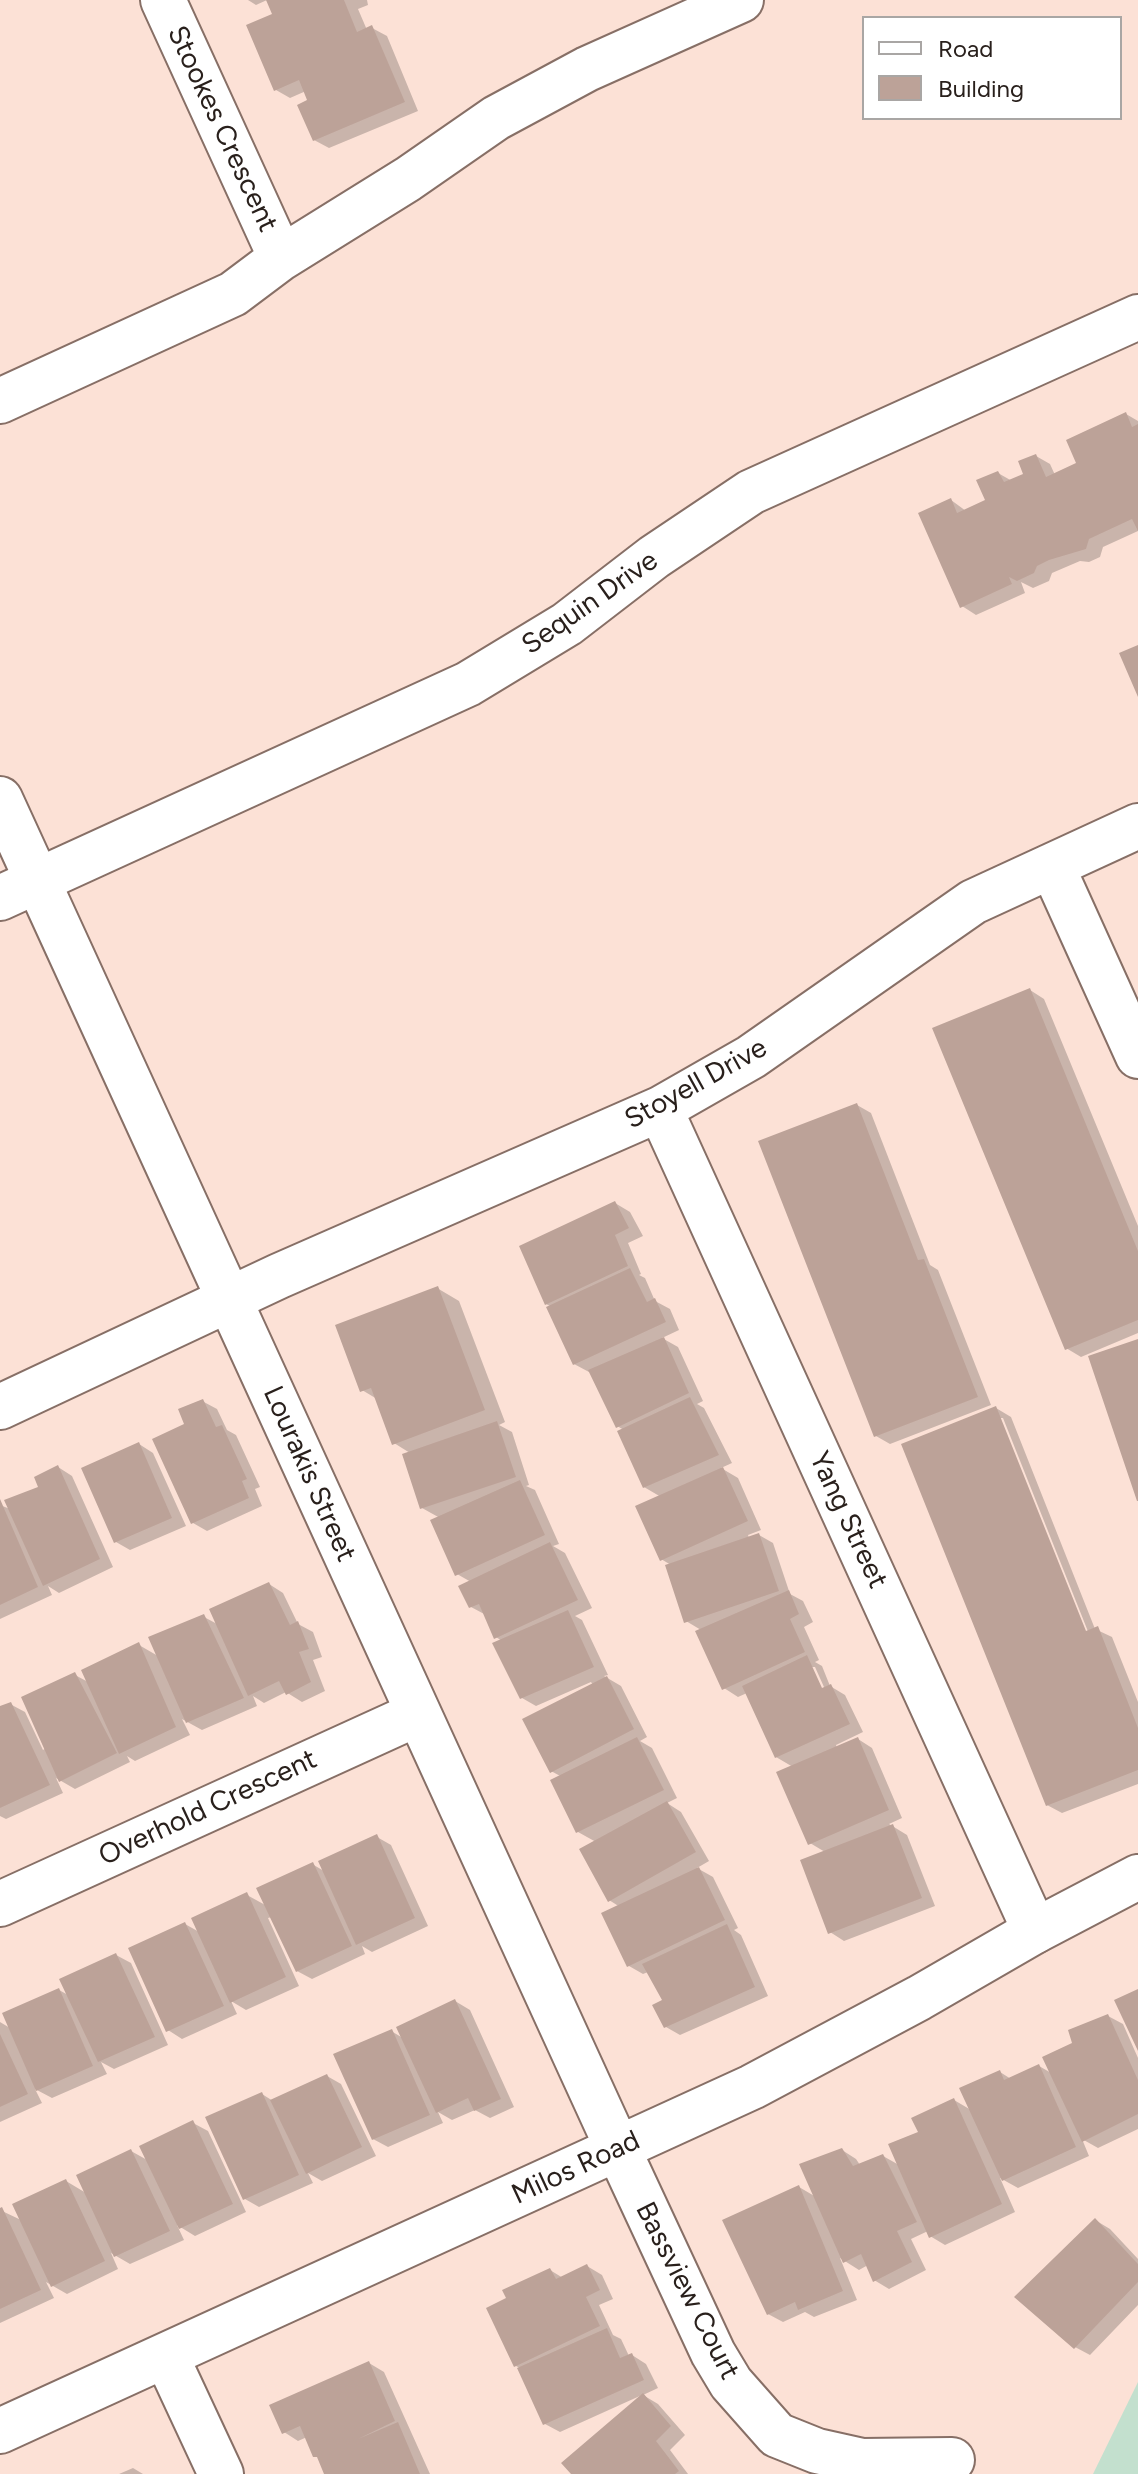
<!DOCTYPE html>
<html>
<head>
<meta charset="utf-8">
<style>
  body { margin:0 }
  #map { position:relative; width:1138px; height:2474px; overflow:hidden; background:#fce1d6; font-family:Figtree,sans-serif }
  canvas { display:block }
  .legend { position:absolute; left:862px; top:16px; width:260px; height:104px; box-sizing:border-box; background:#fff; border:2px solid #a9a6a4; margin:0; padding:10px 14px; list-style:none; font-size:24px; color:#29201c }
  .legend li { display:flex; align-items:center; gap:16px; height:40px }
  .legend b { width:40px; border:2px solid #a9a6a4 }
</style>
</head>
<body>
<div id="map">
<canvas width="1138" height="2474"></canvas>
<ul class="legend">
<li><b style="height:10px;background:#fff"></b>Road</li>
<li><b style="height:22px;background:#bca298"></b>Building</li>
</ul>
</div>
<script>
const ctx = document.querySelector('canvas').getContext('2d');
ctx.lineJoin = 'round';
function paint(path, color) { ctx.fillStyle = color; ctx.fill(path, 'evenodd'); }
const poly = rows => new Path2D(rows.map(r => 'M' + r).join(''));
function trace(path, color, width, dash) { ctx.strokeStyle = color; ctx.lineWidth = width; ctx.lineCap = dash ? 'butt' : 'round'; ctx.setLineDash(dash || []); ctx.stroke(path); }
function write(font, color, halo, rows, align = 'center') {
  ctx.font = font + ' Figtree,sans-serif'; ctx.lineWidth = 8; ctx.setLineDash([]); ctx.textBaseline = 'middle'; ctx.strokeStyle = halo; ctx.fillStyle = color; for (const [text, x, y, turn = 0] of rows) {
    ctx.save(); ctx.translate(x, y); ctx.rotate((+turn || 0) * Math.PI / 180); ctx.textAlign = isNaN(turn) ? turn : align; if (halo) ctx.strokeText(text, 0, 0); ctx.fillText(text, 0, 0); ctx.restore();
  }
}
paint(poly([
  [1138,2382,1138,2474,1093,2474]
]), '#c3e0ce');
paint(poly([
  [248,0,267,0,256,5],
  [269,0,367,0,368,5,358,9,367,30,372,28,387,36,418,111,329,148,314,140,310,101,306,91,290,98,276,90,275,15],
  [1126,414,1138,421,1138,531,1103,547,1100,557,1089,562,1080,561,1052,573,1049,581,1033,588,1021,582,1025,593,976,615,962,606,951,500,966,511,988,501,998,473,1012,481,1026,475,1036,456,1050,464,1055,475,1079,464],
  [1030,990,1044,999,1138,1226,1138,1333,1081,1357,1066,1348],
  [857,1105,871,1113,930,1265,938,1270,991,1405,890,1444,876,1436],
  [615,1203,630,1212,643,1236,628,1243,641,1274,639,1275,645,1278,655,1301,670,1309,679,1330,662,1338,678,1347,703,1401,697,1404,704,1408,732,1463,721,1468,738,1478,761,1530,748,1535,749,1538,759,1535,773,1543,790,1594,803,1601,813,1622,804,1627,819,1660,815,1662,822,1666,830,1686,845,1695,863,1732,836,1745,837,1748,858,1739,872,1748,902,1818,889,1824,907,1835,935,1906,844,1941,830,1932,825,1852,810,1843,793,1767,776,1757,747,1693,738,1697,724,1688,701,1630,686,1621,671,1565,661,1559,661,1497,644,1487,624,1430,617,1426,591,1371,589,1372,574,1364,552,1307,546,1304],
  [810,1667,815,1667,828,1696,824,1698],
  [437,1288,459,1301,505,1422,499,1425,512,1432,529,1485,526,1486,535,1490,559,1544,553,1546,565,1553,592,1608,575,1616,582,1620,608,1675,604,1676,621,1686,647,1737,640,1741,652,1748,677,1798,667,1803,681,1812,709,1861,697,1868,713,1877,738,1928,734,1930,741,1935,768,1996,680,2035,666,2027,664,2000,648,1972,643,1974,629,1966,620,1907,609,1900,596,1842,578,1832,562,1777,551,1771,593,1685,591,1682,536,1706,522,1698,502,1641,496,1637,486,1615,471,1607,471,1582,457,1574,440,1518,422,1508,410,1453,394,1443,377,1399,362,1390],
  [202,1401,217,1409,227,1430,236,1435,260,1487,255,1489,262,1506,207,1531,193,1523,187,1424],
  [996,1408,1011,1417,1095,1629,1112,1637,1138,1702,1138,1784,1062,1813,1047,1805],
  [999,1418,1003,1418,1091,1639,1088,1641],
  [139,1444,153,1453,186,1526,130,1550,116,1542],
  [58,1467,72,1476,113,1567,59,1593,48,1586,52,1595,0,1619,0,1505,10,1509,41,1488],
  [269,1584,283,1593,298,1624,313,1632,322,1657,313,1660,325,1691,302,1702,286,1692,264,1703,253,1696,257,1706,202,1730,182,1719,190,1735,135,1761,127,1756,130,1762,75,1789,56,1778,63,1793,6,1819,0,1816,0,1708,10,1704,25,1712,43,1750,46,1748,75,1675,90,1683,139,1645,158,1656,204,1617,219,1625],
  [377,1837,391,1845,428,1926,372,1952,362,1946,365,1954,312,1979,297,1971,272,1917,268,1918,299,1986,246,2010,231,2001,237,2014,182,2039,168,2030,185,1924,201,1933,247,1895,267,1906,312,1864,324,1871],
  [116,1955,131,1963,168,2045,114,2069,101,2062,107,2074,52,2098,35,2089,42,2103,0,2122,0,2022,10,2028,59,1990,70,1996],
  [455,2001,470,2010,514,2107,490,2118,475,2110,452,2120,438,2112,443,2123,388,2147,373,2139,391,2031,403,2038],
  [1108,2016,1123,2024,1138,2058,1138,2129,1098,2148,1082,2139,1089,2156,1018,2188,1000,2178,1015,2212,945,2245,930,2236,928,2231,911,2239,926,2270,889,2289,874,2280,868,2265,859,2270,840,2258,857,2300,814,2317,805,2312,783,2322,768,2314,799,2187,816,2197,842,2150,856,2159,860,2165,883,2156,899,2165,921,2133,954,2100,971,2110,1000,2072,1011,2079,1039,2066,1053,2074,1074,2044],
  [327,2076,341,2084,376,2156,322,2181,308,2173,313,2183,259,2207,245,2199,262,2094,273,2101],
  [193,2123,208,2131,246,2212,195,2236,177,2225,184,2240,130,2264,111,2253,118,2269,67,2294,46,2282,54,2298,0,2323,0,2210,21,2220,66,2181,86,2193,131,2151,149,2161],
  [1095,2220,1110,2229,1138,2259,1138,2305,1090,2355,1075,2347],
  [587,2266,602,2275,613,2299,599,2305,613,2335,621,2339,629,2356,632,2355,646,2364,658,2388,643,2395,658,2404,685,2435,670,2450,688,2474,574,2474,642,2395,560,2432,545,2424,520,2368,516,2366,550,2270,563,2278],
  [369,2363,384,2372,430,2474,327,2474,307,2437,298,2441,284,2432],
  [133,2468,143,2474,119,2474]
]), '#0003');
paint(poly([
  [266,0,344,0,357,32,372,25,405,102,313,141,297,105,307,100,299,80,274,91,246,25,272,14],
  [1126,412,1132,427,1138,424,1138,531,1132,519,1089,539,1086,549,1049,560,1037,566,1034,573,1017,581,1009,577,1012,584,960,608,918,513,951,498,957,513,985,500,976,480,998,471,1004,482,1023,474,1018,461,1036,454,1046,477,1076,463,1066,440],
  [1138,645,1138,697,1119,653],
  [1030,988,1138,1251,1138,1320,1065,1350,932,1028],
  [857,1103,918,1260,924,1259,978,1397,874,1437,758,1141],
  [615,1201,629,1228,615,1235,628,1266,545,1305,519,1246],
  [630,1268,647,1302,655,1298,666,1322,573,1365,546,1307],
  [438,1286,485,1410,392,1445,371,1388,360,1392,335,1325],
  [664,1337,689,1393,616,1428,588,1370],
  [1138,1339,1138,1501,1137,1501,1088,1356],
  [690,1397,719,1455,643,1488,617,1431],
  [203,1399,216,1427,222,1425,247,1479,242,1481,249,1498,191,1524,152,1439,184,1424,178,1409],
  [996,1406,1086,1631,1098,1626,1138,1728,1138,1770,1046,1806,901,1444],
  [497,1421,516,1477,420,1509,402,1454],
  [139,1442,172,1518,114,1543,81,1468],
  [58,1465,100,1559,43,1586,4,1500,38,1487,34,1477],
  [723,1467,748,1521,660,1561,635,1506],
  [520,1480,545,1535,455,1576,430,1520],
  [0,1499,38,1587,0,1605],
  [759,1533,779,1591,684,1623,665,1565],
  [550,1542,578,1600,494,1639,479,1604,469,1608,458,1586],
  [269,1582,290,1625,298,1621,309,1649,299,1652,311,1682,286,1695,279,1681,248,1696,209,1609],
  [789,1590,799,1614,790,1619,805,1652,722,1690,695,1631],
  [568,1610,594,1667,520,1699,492,1643],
  [204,1614,244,1698,186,1723,148,1637],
  [139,1642,176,1727,119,1754,81,1670],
  [807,1655,822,1688,831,1684,850,1724,775,1758,742,1686],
  [75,1672,117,1753,59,1782,21,1697],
  [607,1676,634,1729,550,1773,522,1719],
  [11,1702,50,1785,0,1808,0,1706],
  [637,1737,664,1790,576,1833,550,1780],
  [858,1737,889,1810,808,1845,776,1772],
  [667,1801,696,1852,608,1902,579,1849],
  [893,1824,922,1898,828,1934,800,1860],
  [377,1834,415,1918,356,1945,318,1861],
  [313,1862,352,1946,296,1972,256,1888],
  [699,1867,725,1920,627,1967,601,1913],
  [247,1892,286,1977,230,2003,191,1918],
  [185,1922,224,2006,166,2032,128,1948],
  [727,1924,755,1987,664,2028,652,2005,662,2000,642,1964],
  [116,1953,155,2037,98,2062,59,1979],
  [59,1988,93,2066,36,2091,2,2013],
  [1138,1989,1138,2051,1114,2000],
  [455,1999,501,2099,474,2111,468,2098,436,2113,396,2027],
  [1108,2014,1138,2080,1138,2114,1082,2142,1042,2057,1072,2043,1068,2030],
  [392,2029,430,2115,372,2140,333,2054],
  [0,2034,28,2094,0,2107],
  [1039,2064,1076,2147,1002,2181,959,2088,1000,2070,1004,2080],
  [327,2074,362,2147,306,2174,270,2100],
  [262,2092,299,2175,243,2200,205,2117],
  [954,2098,1002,2204,929,2238,888,2144,918,2132,911,2118],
  [193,2120,233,2204,179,2229,139,2146],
  [842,2148,853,2166,883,2154,917,2222,897,2231,912,2262,873,2282,861,2254,843,2263,799,2164],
  [131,2149,170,2231,114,2257,76,2175],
  [66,2179,105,2261,51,2287,12,2204],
  [799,2185,843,2291,798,2310,795,2302,767,2315,722,2220],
  [2,2207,41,2290,0,2309,0,2208],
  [1095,2218,1138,2264,1138,2282,1074,2349,1014,2297],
  [587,2264,600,2290,586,2297,600,2326,514,2367,486,2308,506,2298,502,2290,550,2268,556,2279],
  [607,2328,620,2358,632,2353,644,2380,543,2425,517,2368],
  [369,2361,395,2421,358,2439,398,2422,420,2474,324,2474,317,2457,313,2457,300,2426,282,2434,269,2405],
  [643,2393,671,2426,656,2441,679,2471,675,2474,571,2474,561,2463]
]), '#bca298');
const minor = poly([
  [163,0,281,258],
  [0,401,233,294,281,258,408,179,496,118,587,69,741,0],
  [1052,866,1138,1056],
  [0,898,468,684,567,624,654,557,751,492,1138,317],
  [660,1109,1035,1931],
  [0,1407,279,1276,660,1109,751,1057,973,902,1138,826],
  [0,1904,417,1714],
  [618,2149,713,2353,731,2383,777,2435,817,2451,862,2461,952,2460],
  [166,2356,221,2474]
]);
const tertiary = poly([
  [0,799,618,2149],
  [0,2431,752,2087,919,1998,1035,1931,1138,1877]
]);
trace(minor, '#876f66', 48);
trace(tertiary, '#876f66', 48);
trace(minor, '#fff', 44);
trace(tertiary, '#fff', 44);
write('28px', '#29201c', '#fff', [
  ["Stookes Crescent",222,129,65],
  ["Sequin Drive",590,603,-35],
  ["Stoyell Drive",696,1084,-29],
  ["Lourakis Street",309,1474,66],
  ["Yang Street",848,1520,65],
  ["Overhold Crescent",208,1808,-25],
  ["Milos Road",576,2168,-25],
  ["Bassview Court",687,2291,63]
]);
</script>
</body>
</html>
